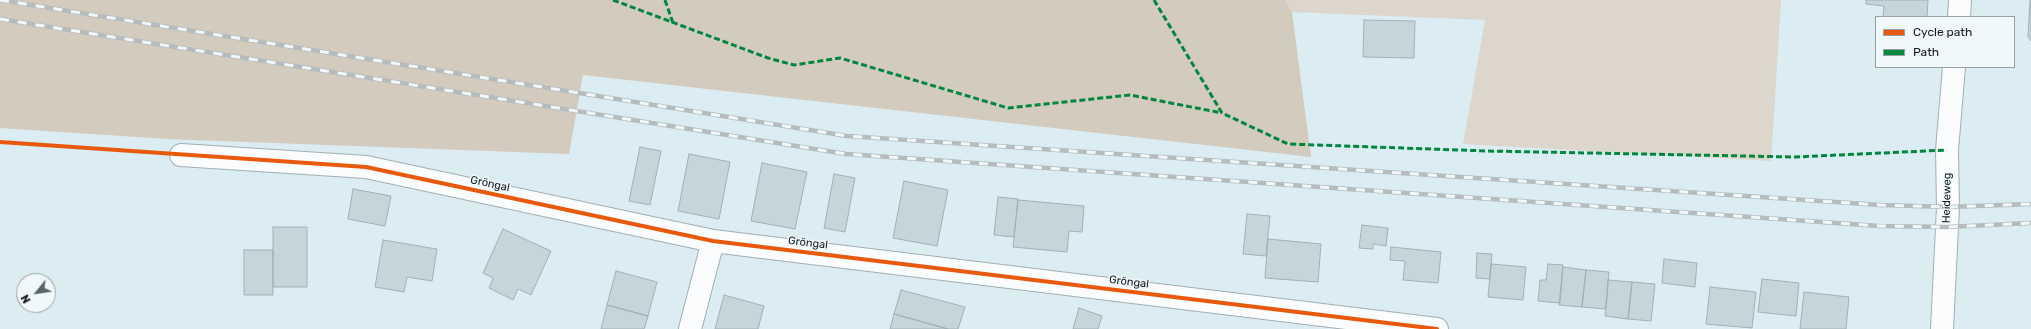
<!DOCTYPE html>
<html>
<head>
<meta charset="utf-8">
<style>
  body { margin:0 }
  #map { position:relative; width:2031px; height:329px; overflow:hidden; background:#dbecf2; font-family:Rubik,sans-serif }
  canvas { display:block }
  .legend { position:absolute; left:1875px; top:16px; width:140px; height:52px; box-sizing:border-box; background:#f1f8fc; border:1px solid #97a0a5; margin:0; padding:5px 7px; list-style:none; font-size:12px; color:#0f1d23 }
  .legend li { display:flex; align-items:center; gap:8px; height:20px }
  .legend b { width:20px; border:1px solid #97a0a5 }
  .north { position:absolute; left:16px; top:273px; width:40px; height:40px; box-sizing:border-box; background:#f1f8fc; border:1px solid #97a0a5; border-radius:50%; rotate:240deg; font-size:11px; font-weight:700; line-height:16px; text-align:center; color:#0f1d23 }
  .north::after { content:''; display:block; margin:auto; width:14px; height:18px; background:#56656b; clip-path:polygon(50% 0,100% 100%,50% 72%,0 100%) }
</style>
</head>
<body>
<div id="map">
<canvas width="2031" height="329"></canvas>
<ul class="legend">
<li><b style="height:5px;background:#e8590c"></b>Cycle path</li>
<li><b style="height:5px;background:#00873e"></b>Path</li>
</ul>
<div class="north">N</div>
</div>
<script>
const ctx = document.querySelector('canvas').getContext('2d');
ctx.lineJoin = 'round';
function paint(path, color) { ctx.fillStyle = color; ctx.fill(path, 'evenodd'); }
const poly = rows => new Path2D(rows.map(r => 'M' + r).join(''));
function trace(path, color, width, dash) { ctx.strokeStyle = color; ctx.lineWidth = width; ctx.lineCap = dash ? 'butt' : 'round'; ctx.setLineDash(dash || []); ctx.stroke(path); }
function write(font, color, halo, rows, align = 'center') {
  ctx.font = font + ' Rubik,sans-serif'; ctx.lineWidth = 3; ctx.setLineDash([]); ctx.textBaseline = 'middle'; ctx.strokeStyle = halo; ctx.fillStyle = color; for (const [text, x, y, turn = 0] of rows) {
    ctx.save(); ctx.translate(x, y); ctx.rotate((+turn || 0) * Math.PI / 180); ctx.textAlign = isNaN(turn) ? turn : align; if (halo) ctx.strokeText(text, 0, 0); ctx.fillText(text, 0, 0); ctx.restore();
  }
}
paint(poly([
  [1285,0,1781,0,1771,161,1463,144,1485,20,1292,12]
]), '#dcd6cc');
paint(poly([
  [0,0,1285,0,1292,12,1311,157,583,75,569,154,167,139,0,128]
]), '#d3cbbd');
const building = poly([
  [1866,0,1928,0,1927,17,1883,17,1884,6,1866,4,1866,0],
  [2030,0,2031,0,2031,41,2028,37,2030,0],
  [1364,20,1415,21,1414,58,1363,57,1364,20],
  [640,147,661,151,650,205,629,201,640,147],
  [689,154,730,162,719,219,678,211,689,154],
  [762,163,807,172,795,229,751,221,762,163],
  [834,174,855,178,845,232,824,228,834,174],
  [904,181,948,190,937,246,893,238,904,181],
  [353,189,391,196,385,226,348,219,353,189],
  [998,197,1018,199,1014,237,994,235,998,197],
  [1018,200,1084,206,1082,232,1069,231,1067,252,1013,247,1018,200],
  [1247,214,1270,216,1266,256,1243,254,1247,214],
  [1362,225,1388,228,1386,246,1373,244,1373,249,1359,248,1362,225],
  [273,227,307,227,307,287,273,287,273,227],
  [503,229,551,251,531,295,518,289,513,300,489,288,493,278,483,273,503,229],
  [1268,239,1321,244,1318,282,1265,278,1268,239],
  [383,240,437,249,432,281,407,277,404,292,375,287,383,240],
  [1391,247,1441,252,1438,283,1403,280,1405,261,1390,260,1391,247],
  [244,250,273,250,273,295,244,295,244,250],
  [1477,253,1492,254,1490,279,1476,278,1477,253],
  [1664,259,1697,263,1695,287,1662,283,1664,259],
  [1491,264,1526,267,1523,300,1488,297,1491,264],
  [1548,264,1563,265,1560,303,1538,301,1540,280,1546,280,1548,264],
  [1563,267,1586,270,1582,307,1559,305,1563,267],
  [1586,270,1609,272,1606,309,1582,307,1586,270],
  [616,271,657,282,648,316,607,305,616,271],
  [1762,279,1799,283,1796,316,1758,312,1762,279],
  [1608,280,1632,282,1628,319,1605,316,1608,280],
  [1632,282,1655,284,1651,321,1628,319,1632,282],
  [1710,287,1756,292,1752,328,1706,324,1710,287],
  [901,290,965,307,958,329,948,329,894,314,901,290],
  [1804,292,1849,297,1846,329,1800,329,1804,292],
  [724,295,764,306,758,329,715,329,724,295],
  [607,305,648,316,644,329,601,329,607,305],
  [1079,308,1102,316,1098,329,1073,329,1079,308],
  [894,314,948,329,890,329,894,314]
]);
paint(building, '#c5d5da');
trace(building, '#a1b0b5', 1);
const minor = poly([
  [1959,17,1960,0],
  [181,155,366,167,713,241,1437,329],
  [690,329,713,241],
  [1942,329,1948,207,1947,150,1954,67]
]);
trace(minor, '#a1afb4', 24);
trace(minor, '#fafcfd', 22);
const rail = poly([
  [0,0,847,136,1880,205,1948,207,2031,204],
  [0,19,846,154,1879,226,1947,227,2031,223]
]);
trace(rail, '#b6bbbc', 4.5);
trace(rail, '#f1f8fc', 3, [9]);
trace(poly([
  [613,0,768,58,794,65,840,58,1008,108,1130,95,1222,113],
  [665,0,673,23],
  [1154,0,1222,113,1288,144,1487,151,1795,157,1947,150]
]), '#00873e', 3, [6, 3]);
trace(poly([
  [0,142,366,167,713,241,1437,329]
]), '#e8590c', 4);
write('11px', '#0f1d23', '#f1f8fc', [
  ["Gröngal",490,184,12],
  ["Heideweg",1947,198,-89],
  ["Gröngal",808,243,7],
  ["Gröngal",1129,282,7]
]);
</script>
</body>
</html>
